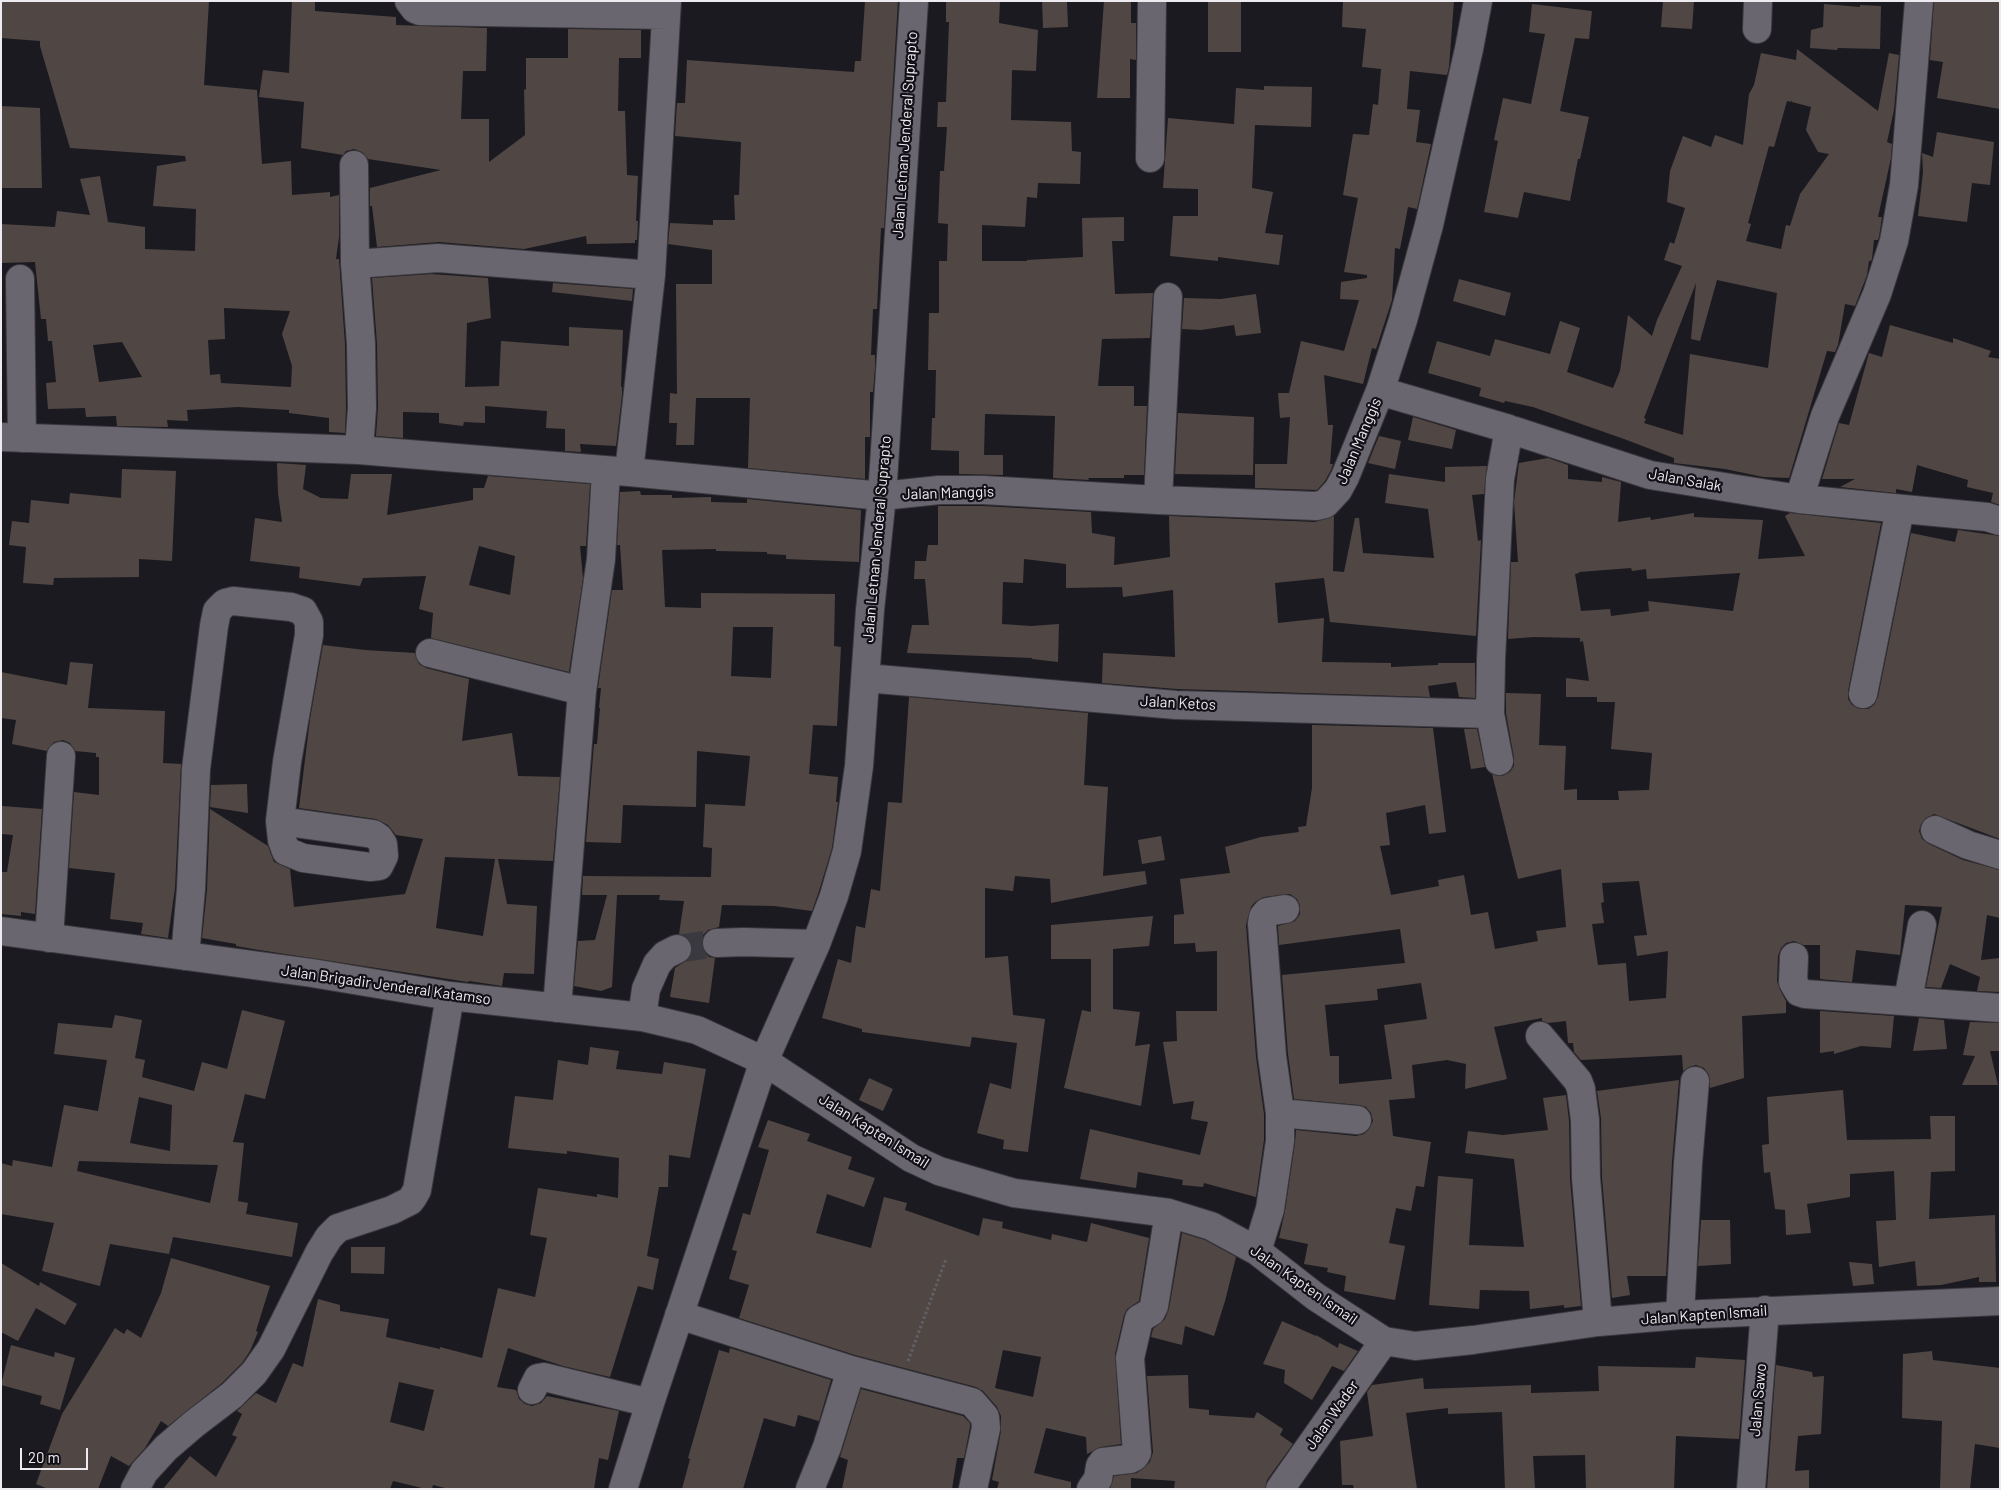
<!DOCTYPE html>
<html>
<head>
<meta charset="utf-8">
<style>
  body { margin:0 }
  #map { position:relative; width:2001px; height:1490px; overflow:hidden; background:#1c1a21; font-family:Barlow,sans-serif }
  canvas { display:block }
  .frame { position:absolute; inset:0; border:2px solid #edebf0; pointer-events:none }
  .scale { position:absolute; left:20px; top:1448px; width:68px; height:22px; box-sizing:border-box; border:2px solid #edebf0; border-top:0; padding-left:6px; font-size:15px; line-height:18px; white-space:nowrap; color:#edebf0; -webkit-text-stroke:4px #131117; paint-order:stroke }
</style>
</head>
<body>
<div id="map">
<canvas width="2001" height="1490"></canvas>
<div class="frame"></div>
<div class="scale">20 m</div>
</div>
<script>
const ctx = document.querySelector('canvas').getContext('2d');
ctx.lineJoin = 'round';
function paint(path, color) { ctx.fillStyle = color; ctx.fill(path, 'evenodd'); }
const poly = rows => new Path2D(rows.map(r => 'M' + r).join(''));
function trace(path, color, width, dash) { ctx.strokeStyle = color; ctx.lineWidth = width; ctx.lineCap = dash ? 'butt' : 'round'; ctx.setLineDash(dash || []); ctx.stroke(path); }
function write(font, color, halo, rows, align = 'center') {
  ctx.font = font + ' Barlow,sans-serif'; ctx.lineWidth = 4.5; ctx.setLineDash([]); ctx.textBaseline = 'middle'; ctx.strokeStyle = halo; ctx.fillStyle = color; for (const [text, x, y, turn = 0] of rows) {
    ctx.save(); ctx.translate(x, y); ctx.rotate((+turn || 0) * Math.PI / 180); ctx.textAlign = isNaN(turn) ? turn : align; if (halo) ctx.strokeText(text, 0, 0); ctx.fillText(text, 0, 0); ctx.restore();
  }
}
paint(poly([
  [1,1,209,1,204,85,257,90,262,164,291,161,292,195,330,192,330,197,339,195,339,237,336,259,339,259,345,345,346,408,345,433,329,432,329,418,289,413,289,410,238,407,187,410,188,421,167,420,168,427,167,427,117,426,116,416,86,417,85,408,48,409,46,383,56,382,52,341,48,341,46,319,41,319,35,262,1,263,1,224,55,227,57,211,90,215,80,179,100,176,108,222,145,227,145,249,195,251,196,209,153,206,157,166,186,161,185,156,70,148,40,46,40,41,1,38],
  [224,308,290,311,282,334,292,366,291,387,221,383,220,374,210,375,208,340,225,339],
  [122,342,142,377,99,382,93,345],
  [292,1,315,1,315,11,396,17,396,25,487,28,486,71,463,71,461,119,489,119,489,162,525,135,524,89,526,90,526,58,568,58,568,29,641,30,641,58,619,58,618,111,625,111,627,175,638,176,636,221,638,221,637,240,635,240,635,243,587,244,586,236,524,249,439,242,377,247,372,206,370,206,370,188,441,170,368,159,362,152,354,149,346,151,343,155,301,148,304,102,259,97,263,70,289,73],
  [865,1,898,1,884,228,881,228,877,309,873,309,871,355,875,355,875,368,873,392,870,392,870,437,865,437,865,479,748,468,750,398,696,398,694,445,676,445,677,423,669,423,670,393,677,394,676,284,712,284,712,250,668,244,670,223,713,225,713,220,735,220,734,195,739,195,741,142,675,136,677,103,685,103,687,60,854,72,855,61,861,61],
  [946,1,1000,1,999,23,1038,30,1036,71,1012,70,1011,120,1071,122,1072,151,1081,152,1080,184,1038,183,1037,198,1027,197,1025,227,982,225,982,261,1027,261,1027,260,1083,257,1082,218,1124,217,1124,241,1112,241,1115,294,1153,293,1150,338,1102,339,1098,386,1134,386,1134,406,1147,406,1144,475,1124,475,1124,478,1088,478,1089,480,1053,478,1055,416,985,414,984,455,1003,455,1003,475,959,474,959,451,931,450,932,418,935,418,936,370,928,370,929,313,939,313,939,261,947,261,948,224,938,223,940,171,944,171,947,127,937,127,938,102,946,102,949,22,946,22],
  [1042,1,1067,1,1068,27,1043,28],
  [1104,1,1131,1,1131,23,1136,23,1136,60,1130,59,1130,98,1097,98],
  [1208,1,1241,1,1241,52,1208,52],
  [1343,1,1454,1,1449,67,1447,75,1410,71,1407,109,1420,110,1416,142,1431,144,1417,209,1408,207,1400,249,1395,248,1392,300,1376,349,1372,348,1363,384,1324,375,1328,425,1333,425,1330,464,1333,464,1331,470,1325,481,1317,490,1255,488,1255,464,1287,464,1290,417,1280,418,1278,393,1289,393,1301,341,1344,351,1359,300,1340,299,1341,282,1367,278,1367,275,1344,272,1358,198,1343,195,1353,134,1369,135,1373,104,1378,105,1381,69,1362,67,1366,29,1342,27],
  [1663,1,1694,1,1692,29,1661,27],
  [1934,1,2000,1,2000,109,1937,98,1943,62,1930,60],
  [1532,4,1592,11,1589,39,1575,38,1560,111,1589,117,1580,159,1578,159,1570,201,1524,192,1518,218,1484,212,1498,141,1494,140,1503,98,1531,104,1545,34,1529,32],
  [1824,4,1860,7,1860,5,1881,6,1880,49,1838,48,1837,50,1810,48,1811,30,1823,27],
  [1797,49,1878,111,1889,53,1899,55,1894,110,1887,142,1892,144,1891,158,1878,217,1882,217,1879,237,1878,240,1874,240,1872,259,1871,261,1869,261,1867,275,1855,306,1845,304,1838,345,1835,352,1827,351,1789,478,1763,477,1725,469,1674,463,1674,458,1624,439,1533,407,1505,401,1504,403,1479,396,1481,388,1428,373,1437,341,1490,356,1495,339,1550,354,1560,321,1580,328,1567,372,1613,388,1620,371,1628,315,1652,336,1657,320,1682,266,1664,260,1670,242,1674,244,1685,208,1667,202,1670,171,1683,136,1711,147,1715,135,1743,145,1749,94,1754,85,1761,53,1796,60],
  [1791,100,1792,102,1811,107,1806,130,1818,152,1829,154,1800,194,1790,226,1786,225,1781,249,1746,241,1751,224,1748,223,1769,146,1774,147,1787,101,1791,102],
  [1717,280,1777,293,1768,368,1690,354,1683,435,1644,423,1646,419,1644,418,1696,283,1691,339,1700,341],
  [1264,86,1312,87,1311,127,1255,125,1252,188,1273,192,1265,233,1283,235,1279,265,1218,257,1218,261,1170,256,1173,216,1198,216,1198,189,1163,188,1168,118,1234,124,1236,88,1264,90],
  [1,106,40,108,42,188,1,188],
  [1937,132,1994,142,1990,185,1972,183,1967,222,1918,216,1923,172,1922,153,1933,157],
  [431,274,488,278,491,318,467,323,465,387,499,386,501,341,569,346,569,327,623,330,621,387,622,387,622,395,616,446,580,444,581,452,565,451,565,429,546,428,547,411,485,406,485,423,464,422,463,426,439,423,439,413,403,412,403,438,376,436,378,408,377,344,372,278],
  [1459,279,1511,293,1505,316,1453,301],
  [553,283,633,289,632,301,552,292],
  [1256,294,1261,333,1236,336,1234,325,1201,330,1182,329,1184,298,1221,299],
  [1890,325,1953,343,1953,338,1991,351,1988,357,2000,359,2000,505,1991,502,1993,493,1967,487,1968,480,1917,465,1912,492,1896,489,1896,493,1840,487,1855,479,1822,479,1839,423,1849,425,1869,353,1882,357],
  [1178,413,1254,417,1253,475,1175,474],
  [1413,417,1456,430,1452,449,1408,440],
  [1379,436,1401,441,1395,469,1368,463],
  [1548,458,1568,465,1568,479,1602,482,1602,477,1621,482,1618,522,1650,517,1651,520,1694,513,1694,517,1763,520,1758,559,1805,556,1785,516,1790,513,1881,523,1848,691,1848,699,1852,705,1860,709,1868,709,1874,705,1878,697,1911,533,1955,542,1958,530,2000,536,2000,839,1934,814,1926,818,1921,824,1919,831,1922,839,1929,844,1963,860,2000,870,2000,918,1987,915,1981,960,2000,958,2000,992,1977,991,1980,977,1950,964,1941,988,1926,987,1942,907,1905,905,1900,955,1856,950,1852,982,1820,979,1820,945,1803,945,1794,941,1786,943,1781,948,1778,956,1777,981,1780,990,1786,1001,1786,1013,1742,1016,1744,1078,1710,1088,1709,1075,1704,1068,1696,1065,1689,1067,1683,1071,1682,1055,1581,1060,1574,1052,1573,1043,1568,1043,1566,1021,1548,1023,1542,1021,1542,1018,1494,1027,1507,1079,1465,1089,1466,1064,1447,1060,1412,1065,1415,1098,1389,1100,1393,1136,1431,1142,1424,1187,1416,1186,1411,1211,1396,1208,1389,1243,1405,1246,1395,1300,1344,1291,1346,1276,1327,1272,1328,1268,1304,1264,1308,1244,1279,1238,1285,1211,1295,1143,1296,1130,1356,1136,1364,1134,1369,1129,1373,1121,1371,1113,1366,1107,1359,1105,1294,1099,1288,1054,1282,975,1405,963,1400,929,1279,945,1278,926,1295,921,1300,914,1300,906,1297,899,1290,894,1264,897,1255,902,1251,907,1246,925,1256,1057,1264,1114,1264,1140,1256,1197,1204,1183,1203,1187,1182,1185,1183,1180,1138,1172,1136,1188,1080,1179,1090,1129,1200,1155,1208,1122,1191,1119,1194,1101,1173,1104,1163,1042,1177,1041,1176,1011,1217,1011,1217,951,1196,952,1195,943,1174,944,1174,915,1184,914,1180,879,1230,873,1225,847,1261,837,1299,832,1298,827,1306,826,1312,788,1312,725,1433,728,1446,832,1429,834,1425,805,1386,813,1390,845,1380,846,1391,895,1439,886,1438,880,1464,875,1471,915,1488,912,1495,949,1538,941,1536,931,1566,927,1561,869,1518,879,1492,774,1502,776,1510,772,1514,766,1514,758,1506,713,1506,693,1541,694,1539,745,1566,746,1564,790,1577,789,1577,800,1619,800,1618,791,1649,790,1652,753,1611,749,1615,702,1597,702,1597,697,1566,697,1566,678,1589,681,1583,641,1580,642,1580,638,1534,637,1508,639,1511,562,1518,562,1514,502,1519,463],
  [1631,568,1632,571,1646,569,1647,579,1740,573,1733,611,1648,601,1649,611,1611,616,1610,609,1581,611,1575,574,1579,573,1579,572],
  [1639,881,1647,935,1634,936,1637,956,1668,951,1666,998,1629,1001,1626,963,1598,965,1592,924,1604,923,1601,903,1604,902,1602,883],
  [1421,983,1427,1019,1384,1025,1392,1079,1339,1084,1339,1056,1330,1056,1325,1005,1378,1000,1377,989],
  [277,463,306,465,303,489,321,498,348,499,351,474,392,474,387,515,473,500,473,488,484,488,488,476,590,484,586,546,580,546,583,578,569,672,431,638,433,613,419,609,426,576,363,578,360,586,299,578,300,567,250,561,255,518,282,522,278,493],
  [479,546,515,556,510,595,469,585],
  [1487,466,1484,494,1472,495,1478,541,1481,540,1476,636,1330,622,1324,578,1275,583,1278,623,1324,618,1322,662,1391,663,1391,667,1438,665,1438,663,1475,663,1475,698,1459,697,1456,682,1428,686,1430,697,1177,689,1102,683,1103,653,1175,657,1173,590,1123,597,1122,587,1066,588,1066,564,1024,559,1023,583,1003,582,1002,624,1031,626,1059,624,1058,662,1032,659,1032,658,907,653,912,625,929,625,925,579,914,579,915,561,926,561,928,545,938,545,938,506,983,506,1091,512,1092,533,1115,537,1114,565,1170,557,1169,516,1315,522,1334,516,1333,571,1344,572,1355,518,1359,518,1363,553,1434,558,1428,509,1385,503,1389,474,1445,482,1445,467],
  [122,469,176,471,172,561,139,559,139,577,54,578,53,585,23,583,26,547,9,545,12,521,29,523,31,500,69,504,70,493,121,498],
  [640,491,641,495,672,495,672,498,711,497,711,502,747,503,747,499,861,510,859,562,786,559,786,555,767,554,767,552,716,551,716,549,662,550,665,607,701,608,701,593,835,594,834,646,841,647,837,726,813,725,809,774,838,777,836,802,838,802,832,848,819,891,812,911,774,906,722,905,719,927,708,930,703,935,701,943,704,952,709,957,715,958,709,1003,670,997,675,968,690,958,693,949,691,942,686,936,679,934,684,901,659,900,660,895,617,895,612,987,601,991,574,986,578,941,595,940,607,895,582,895,583,876,711,877,712,848,703,847,705,804,745,806,750,756,697,751,696,807,623,805,621,843,586,842,594,744,597,744,600,708,599,708,601,688,598,688,612,590,623,590,620,545,617,545,620,492],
  [733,627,773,627,771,678,731,676],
  [323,645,365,650,415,653,419,664,426,668,469,679,462,741,512,733,518,776,560,777,553,861,498,859,507,904,537,906,534,974,504,973,502,986,469,981,468,982,259,950,236,946,236,944,202,938,207,890,210,809,268,846,274,862,290,869,294,907,405,894,423,839,396,835,388,825,376,819,299,808,310,719],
  [445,857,495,859,483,936,436,928],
  [70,662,93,664,88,708,165,711,163,763,181,764,175,888,168,938,141,934,143,923,110,919,115,873,69,868,74,792,99,795,99,757,96,757,96,753,75,751,70,743,63,740,54,742,47,751,12,744,16,720,1,718,1,672,67,685],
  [909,697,1088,713,1084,785,1108,787,1103,876,1145,871,1147,884,1051,903,1050,879,1015,876,1013,891,985,888,985,958,1008,956,1013,1015,1045,1019,1028,1152,1003,1149,1004,1140,977,1133,990,1083,1011,1089,1017,1043,972,1037,970,1047,862,1032,862,1029,822,1018,838,959,851,963,856,926,865,928,871,889,880,891,888,802,902,803],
  [1464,729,1477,729,1485,767,1471,769],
  [247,784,248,813,210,807,211,785],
  [2,806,42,809,35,914,21,912,21,916,1,914,1,872,7,872,13,835,1,834],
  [1161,836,1165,860,1142,864,1138,840],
  [1153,916,1149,946,1113,949,1113,1009,1140,1012,1135,1046,1150,1044,1141,1106,1064,1088,1082,1010,1091,1012,1091,959,1051,959,1051,925],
  [242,1010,285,1021,265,1099,245,1094,233,1142,244,1143,238,1201,248,1203,246,1214,298,1223,292,1257,173,1237,169,1254,110,1244,100,1286,42,1271,54,1223,1,1214,1,1163,12,1166,13,1160,52,1167,64,1105,98,1111,107,1060,54,1054,58,1023,112,1028,115,1015,142,1020,135,1058,145,1060,142,1077,194,1091,202,1062,227,1069],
  [139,1097,172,1105,170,1151,130,1143],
  [79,1161,170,1164,218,1165,210,1203,77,1171],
  [1820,1011,1894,1016,1891,1048,1861,1046,1834,1054,1834,1051,1820,1053],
  [1919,1018,1944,1020,1947,1049,1913,1051],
  [1970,1022,2000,1023,2000,1051,1990,1051,1998,1085,1962,1085,1975,1056,1963,1055],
  [590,1047,619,1051,616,1069,662,1074,664,1062,706,1069,690,1158,669,1155,668,1187,659,1187,647,1256,659,1259,653,1290,638,1286,610,1377,563,1366,508,1348,497,1387,516,1390,519,1399,525,1404,532,1406,541,1403,547,1396,619,1411,608,1460,599,1458,594,1489,449,1489,433,1485,432,1489,426,1489,393,1481,390,1489,163,1489,190,1456,216,1477,237,1437,232,1435,242,1414,237,1411,256,1393,276,1403,293,1363,303,1367,318,1299,340,1305,340,1311,389,1319,386,1337,440,1349,440,1347,482,1358,498,1288,535,1297,547,1238,530,1235,538,1188,597,1197,597,1194,618,1198,619,1158,567,1151,567,1154,508,1148,515,1096,553,1100,558,1060,588,1065],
  [399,1382,434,1390,424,1431,390,1422],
  [869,1078,893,1089,883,1111,859,1100],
  [1679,1080,1672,1162,1666,1276,1627,1276,1630,1295,1612,1298,1602,1177,1601,1118,1597,1091],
  [1843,1090,1847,1140,1931,1139,1930,1116,1955,1116,1955,1171,1931,1172,1929,1219,1995,1215,1996,1282,1979,1282,1979,1277,1941,1285,1917,1286,1915,1261,1879,1267,1876,1221,1896,1220,1894,1171,1850,1174,1850,1197,1807,1204,1811,1233,1786,1235,1785,1210,1775,1209,1770,1172,1764,1173,1762,1145,1769,1144,1767,1097],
  [1566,1095,1569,1121,1570,1179,1581,1306,1564,1308,1564,1305,1530,1309,1529,1291,1480,1290,1479,1309,1429,1305,1438,1176,1473,1179,1469,1245,1524,1247,1514,1159,1465,1153,1468,1131,1503,1135,1548,1130,1543,1098],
  [768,1120,810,1134,807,1141,852,1157,848,1169,875,1178,864,1207,827,1194,816,1233,871,1248,884,1197,907,1203,905,1210,979,1236,983,1218,1003,1222,1002,1228,1051,1240,1052,1234,1087,1242,1091,1223,1149,1238,1139,1301,1127,1309,1124,1315,1115,1354,1121,1444,1101,1447,1087,1454,1086,1437,1046,1428,1034,1473,1071,1482,1071,1489,997,1489,999,1482,992,1480,1001,1431,1001,1416,997,1407,983,1391,976,1387,855,1355,739,1318,749,1285,729,1279,737,1251,732,1250,743,1213,750,1215,769,1150,758,1147],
  [1003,1350,1041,1357,1033,1397,995,1388],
  [1701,1220,1730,1220,1731,1264,1698,1266],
  [1182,1233,1205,1240,1236,1257,1225,1301,1214,1336,1185,1326,1182,1345,1151,1337,1153,1329,1165,1319,1169,1309],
  [351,1247,385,1247,384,1274,351,1273],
  [171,1258,270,1286,256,1331,258,1332,250,1351,242,1363,222,1383,168,1426,161,1421,145,1448,129,1466,111,1456,98,1489,48,1489,36,1484,62,1414,115,1328,124,1334,127,1329,141,1338,161,1293],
  [1849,1262,1872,1264,1874,1284,1853,1286],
  [1,1263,39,1286,40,1282,77,1304,65,1325,36,1308,18,1341,1,1332],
  [1282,1321,1316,1336,1316,1335,1338,1348,1339,1343,1358,1351,1344,1371,1332,1366,1312,1400,1284,1383,1285,1370,1263,1364],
  [11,1345,54,1357,55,1352,75,1358,60,1410,40,1404,42,1396,1,1385],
  [730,1348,831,1380,819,1421,798,1415,795,1427,764,1418,743,1489,682,1489,690,1459,688,1458,719,1350,729,1353],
  [1932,1351,1933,1360,2000,1368,2000,1448,1975,1444,1970,1489,1940,1489,1942,1421,1902,1418,1903,1354],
  [1696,1357,1745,1360,1739,1439,1676,1436,1674,1489,1586,1489,1585,1455,1533,1456,1535,1489,1505,1489,1502,1412,1448,1414,1448,1408,1406,1413,1417,1489,1354,1489,1353,1485,1342,1485,1340,1441,1373,1436,1367,1392,1372,1385,1423,1378,1424,1389,1531,1385,1531,1393,1599,1391,1598,1366,1695,1368],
  [1776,1365,1812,1372,1813,1377,1824,1376,1821,1434,1798,1436,1795,1471,1809,1470,1809,1489,1767,1489],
  [1188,1375,1189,1408,1209,1410,1209,1415,1254,1418,1257,1412,1283,1429,1280,1435,1293,1444,1267,1480,1265,1489,1174,1489,1175,1481,1131,1478,1131,1489,1110,1489,1114,1476,1137,1473,1150,1462,1153,1452,1147,1376],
  [861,1389,963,1416,970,1423,970,1427,964,1458,957,1458,952,1489,842,1489,848,1460,840,1457]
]), '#504744');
trace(poly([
  [677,949,717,943]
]), '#3b3940', 28, [28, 14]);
const minor = poly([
  [409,1,415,9,420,11,666,15],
  [1757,29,1758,1],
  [1150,158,1152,1],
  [354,165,355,264,361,344,362,408,359,450],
  [355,264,438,258,651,275],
  [20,279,22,438],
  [1380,391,1509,429,1650,475,1799,499,1987,517,2000,521],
  [1,437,359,450,629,472,882,496,939,490,983,490,1158,500,1316,506,1325,504,1338,490,1345,477,1380,391,1403,320,1429,225,1469,49,1478,1],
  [629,472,651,275,667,1],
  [1799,499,1825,416,1877,294,1894,241,1904,185,1919,1],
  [1158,500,1168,297],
  [430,653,582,691],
  [866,678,1176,705,1490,714],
  [1863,694,1900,509],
  [1499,761,1490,714,1491,659,1500,479,1509,429],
  [1935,830,1968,845,2000,855],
  [1,931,312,973,450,996,642,1017,697,1030,764,1061,911,1158,939,1171,1014,1193,1169,1213,1211,1226,1257,1251,1316,1297,1384,1341,1415,1346,1473,1340,1598,1322,1680,1315,2000,1301],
  [49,938,61,756],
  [717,943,743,942,816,944],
  [185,956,191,889,196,769,214,626,217,611,225,603,233,601,291,607,303,611,309,622,309,635,287,762,280,821,282,840,286,851,303,858,370,867,379,866,384,856,383,844,379,838,373,834,280,821],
  [1794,957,1793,982,1799,992,1805,994,2000,1008],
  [1908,1000,1922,925],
  [557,1008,582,691,601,559,606,471],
  [642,1017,646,989,657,964,665,955,677,949],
  [1540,1036,1578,1081,1581,1089,1585,1120,1586,1178,1598,1322],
  [1280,1113,1357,1120],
  [1257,1251,1270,1209,1280,1141,1280,1113,1272,1056,1262,924,1263,917,1267,912,1285,909],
  [679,1315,851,1370,972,1402,985,1417,986,1428,973,1489],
  [1680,1315,1688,1163,1695,1081],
  [532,1390,538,1378,544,1377,650,1403],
  [135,1489,144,1472,166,1448,194,1424,232,1395,254,1373,271,1349,319,1253,329,1237,338,1228,392,1210,410,1201,413,1197,417,1190,450,996],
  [623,1489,650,1403,764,1061,816,944,834,896,847,851,859,766,870,610,882,496,914,1],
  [810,1489,827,1447,851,1370],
  [1091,1489,1098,1479,1100,1466,1103,1462,1130,1459,1134,1457,1137,1453,1130,1358,1139,1319,1151,1312,1154,1306,1169,1213],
  [1280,1489,1384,1341],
  [1751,1489,1765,1310]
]);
trace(minor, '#3a383d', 30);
trace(poly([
  [908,1361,946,1259]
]), '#626067', 3, [2.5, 2.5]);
trace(minor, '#69666f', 28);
write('15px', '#edebf0', '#131117', [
  ["Jalan Letnan Jenderal Suprapto",905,135,-86],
  ["Jalan Manggis",1359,441,-67],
  ["Jalan Salak",1685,480,10],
  ["Jalan Manggis",948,493,-2],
  ["Jalan Letnan Jenderal Suprapto",877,539,-85],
  ["Jalan Ketos",1178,703,3],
  ["Jalan Brigadir Jenderal Katamso",386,985,8],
  ["Jalan Kapten Ismail",874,1131,32],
  ["Jalan Kapten Ismail",1304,1285,35],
  ["Jalan Kapten Ismail",1704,1315,-4],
  ["Jalan Sawo",1758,1400,-85],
  ["Jalan Wader",1332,1415,-55]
]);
</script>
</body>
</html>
